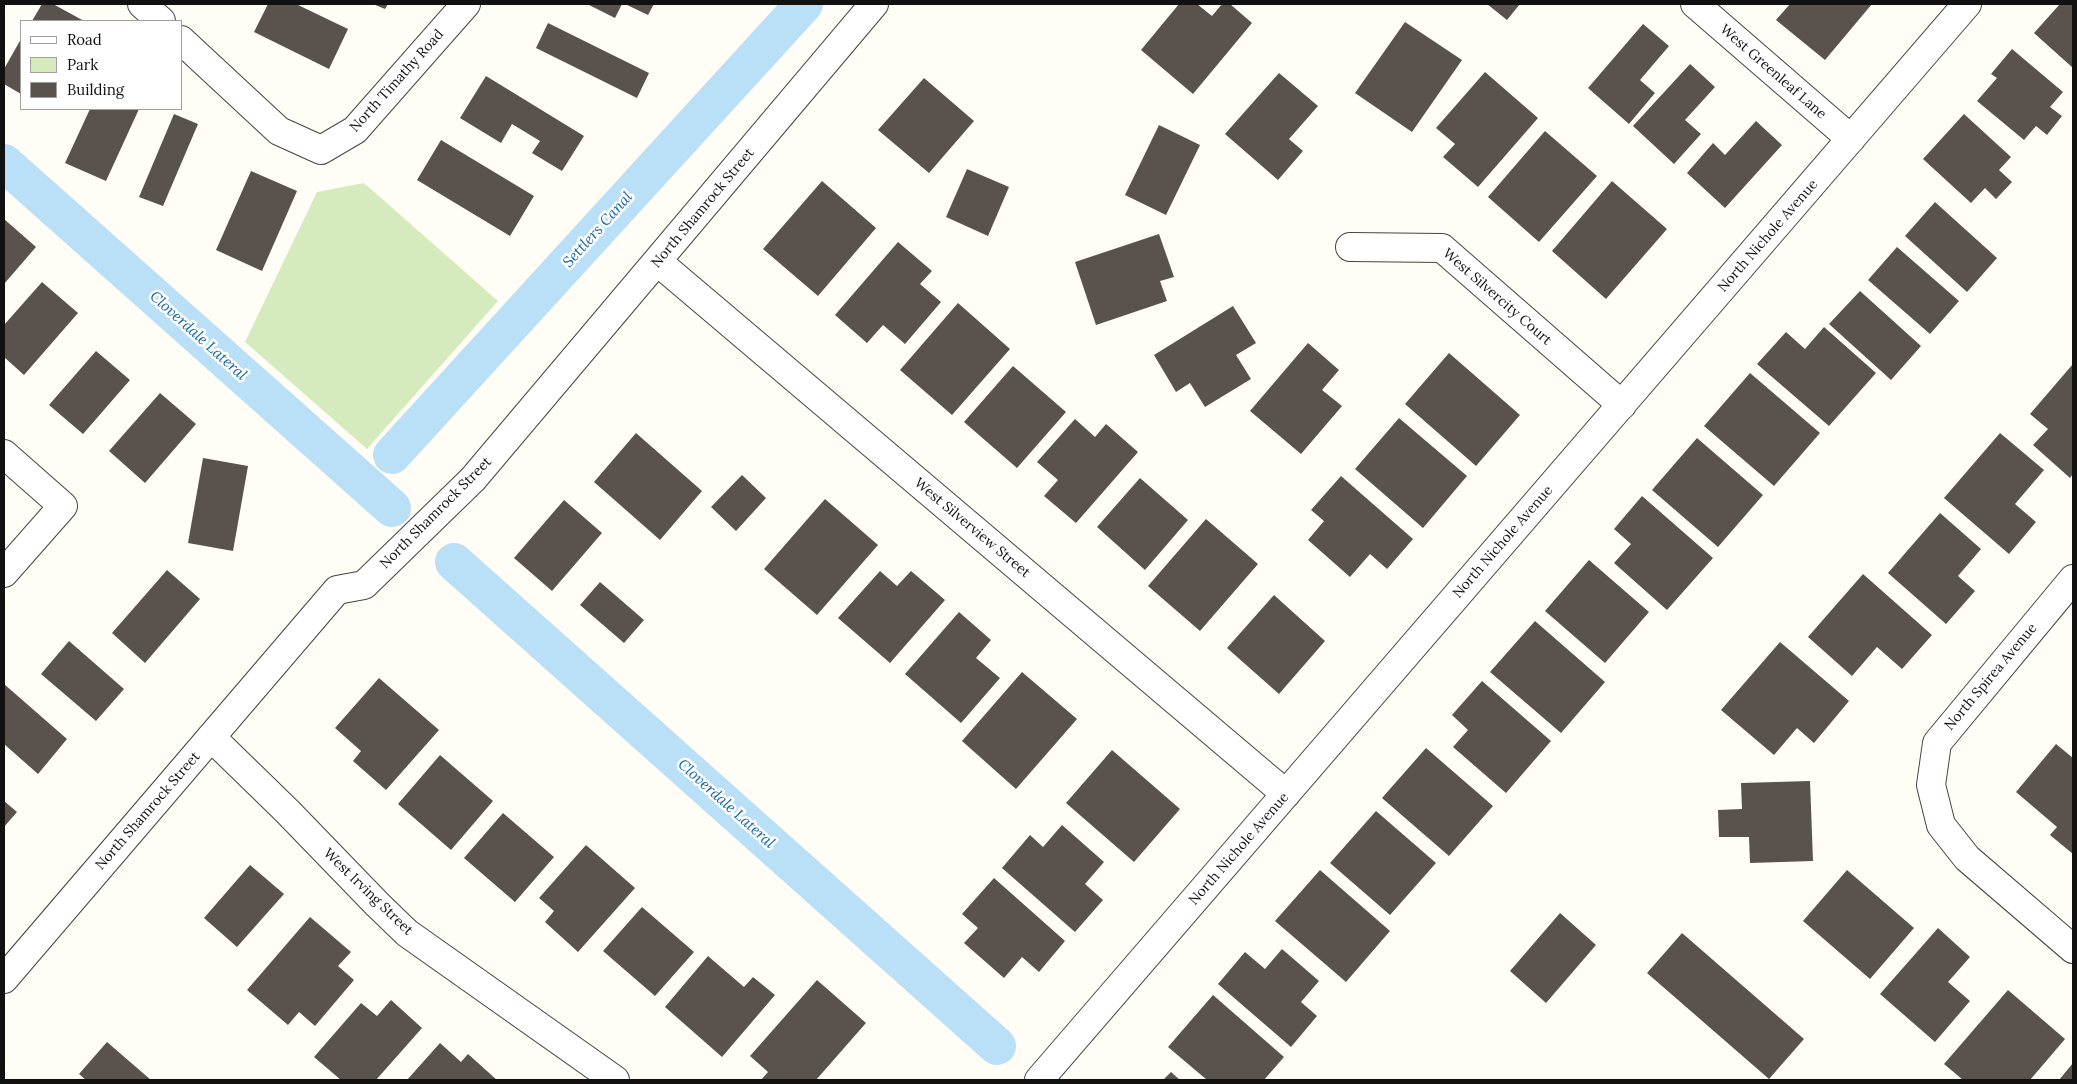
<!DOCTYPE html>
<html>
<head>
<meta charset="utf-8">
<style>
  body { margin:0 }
  #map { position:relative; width:2077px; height:1084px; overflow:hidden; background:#fffdf5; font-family:Lora,serif }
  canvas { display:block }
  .frame { position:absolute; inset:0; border:5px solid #111; pointer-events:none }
  .legend { position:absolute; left:20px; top:20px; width:162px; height:90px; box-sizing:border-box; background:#fff; border:1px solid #a0a0a0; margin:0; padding:6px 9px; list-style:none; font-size:15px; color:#111 }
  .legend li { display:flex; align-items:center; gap:10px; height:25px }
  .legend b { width:25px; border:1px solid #a0a0a0 }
</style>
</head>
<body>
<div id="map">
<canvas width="2077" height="1084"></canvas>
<div class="frame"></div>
<ul class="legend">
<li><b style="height:6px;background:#fff"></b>Road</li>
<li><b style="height:14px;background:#d5ebbd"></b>Park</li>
<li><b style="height:14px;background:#5a524d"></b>Building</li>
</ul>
</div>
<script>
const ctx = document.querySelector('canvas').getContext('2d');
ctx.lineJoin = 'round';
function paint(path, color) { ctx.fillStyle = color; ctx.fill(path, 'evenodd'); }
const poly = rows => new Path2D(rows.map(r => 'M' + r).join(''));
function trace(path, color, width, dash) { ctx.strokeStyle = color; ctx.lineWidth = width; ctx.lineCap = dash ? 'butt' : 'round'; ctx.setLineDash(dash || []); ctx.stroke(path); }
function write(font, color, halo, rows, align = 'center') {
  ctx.font = font + ' Lora,serif'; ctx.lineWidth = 5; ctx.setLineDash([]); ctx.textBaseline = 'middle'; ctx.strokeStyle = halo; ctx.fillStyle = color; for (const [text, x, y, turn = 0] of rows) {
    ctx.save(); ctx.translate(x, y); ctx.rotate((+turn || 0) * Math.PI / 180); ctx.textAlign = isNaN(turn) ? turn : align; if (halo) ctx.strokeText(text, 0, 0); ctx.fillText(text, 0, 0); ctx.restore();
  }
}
paint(poly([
  [364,183,498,301,367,449,245,342,317,192]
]), '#d5ebbd');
trace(poly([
  [4,163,392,508],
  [392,455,804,4],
  [454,562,997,1046]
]), '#b9e0f7', 38);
paint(poly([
  [42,4,53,4,84,21,32,21],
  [268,4,296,4,348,29,329,69,254,32],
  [373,4,388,4,385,9],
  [587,4,622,4,615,18],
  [625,4,654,4,648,15],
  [1179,4,1197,4,1212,16,1222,4,1230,4,1252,23,1193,94,1141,50],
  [1487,4,1520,4,1507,20],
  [1790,4,1872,4,1825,60,1776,20],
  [2060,4,2073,4,2073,68,2034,33],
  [1405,22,1462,60,1412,132,1355,93],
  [548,23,649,73,637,98,536,48],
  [1643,24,1669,46,1640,80,1655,93,1629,124,1588,88],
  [21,39,21,94,4,84,4,69],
  [2012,49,2063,92,2050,107,2062,116,2047,135,2036,126,2024,140,1977,101,1997,78,1991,74],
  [1690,64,1715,87,1685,120,1701,134,1674,164,1633,126],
  [1485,72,1538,118,1478,187,1443,157,1455,144,1436,128],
  [1279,73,1318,106,1289,139,1303,151,1278,180,1225,134],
  [486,76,584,136,562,171,532,153,540,141,512,124,501,143,460,118],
  [924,78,974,121,929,173,878,130],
  [90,109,139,109,106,181,65,163],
  [174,114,198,124,163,206,139,197],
  [1964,114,2011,157,1999,170,2012,182,1996,199,1985,188,1971,203,1923,159],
  [1756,121,1782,145,1725,208,1687,173,1713,143,1725,155],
  [1159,125,1200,145,1166,215,1125,195],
  [1545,131,1597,176,1539,242,1488,197],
  [441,140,534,196,510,236,417,180],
  [967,169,1009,187,988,236,946,217],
  [251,171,297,191,262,271,216,250],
  [822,181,876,228,818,296,763,249],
  [1612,181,1667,229,1606,299,1552,251],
  [1935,202,1997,258,1967,292,1905,236],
  [4,219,36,247,4,284],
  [1159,234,1174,277,1160,281,1167,301,1096,325,1075,262],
  [898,242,932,271,920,284,941,302,905,344,883,325,867,343,835,315],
  [1897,247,1959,301,1930,334,1868,280],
  [42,282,78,313,24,375,4,357,4,325],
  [1860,291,1921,346,1891,380,1829,324],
  [958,303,1010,349,952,415,900,370],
  [1233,306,1256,343,1236,355,1251,379,1205,407,1190,383,1176,392,1154,355],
  [1824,327,1876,373,1829,426,1757,364,1786,332,1805,349],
  [1308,343,1339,370,1322,390,1342,406,1301,454,1250,411],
  [96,351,130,380,83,434,49,405],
  [1449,353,1520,415,1476,466,1405,404],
  [2073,364,2073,474,2070,478,2033,445,2048,429,2030,414],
  [1013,366,1066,412,1017,468,964,422],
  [1750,373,1820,433,1774,486,1704,426],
  [160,393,196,424,145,483,109,451],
  [1399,418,1467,476,1423,528,1355,469],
  [1075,419,1095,437,1106,424,1138,452,1076,523,1044,496,1058,480,1037,462],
  [636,433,702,491,660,540,594,482],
  [2000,433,2044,470,2015,504,2036,522,2009,554,1944,498],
  [1697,438,1763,495,1718,547,1652,490],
  [203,458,248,466,233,551,188,543],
  [742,475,766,498,736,531,711,507],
  [1341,476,1413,539,1387,569,1370,554,1350,577,1308,540,1324,521,1311,510],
  [1140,478,1188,520,1145,570,1097,527],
  [1642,496,1713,558,1667,610,1614,563,1631,544,1614,529],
  [825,499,878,545,817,615,764,569],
  [564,500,602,533,552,591,514,558],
  [1940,513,1981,549,1958,576,1975,591,1946,624,1888,573],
  [1206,519,1258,564,1200,631,1148,586],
  [1589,560,1649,612,1605,663,1545,611],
  [167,570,200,599,145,663,112,633],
  [880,571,897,586,911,571,945,600,890,663,838,618],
  [1863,574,1932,635,1902,669,1877,647,1852,676,1808,637],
  [600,582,644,620,624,643,580,605],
  [1274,595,1325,641,1279,694,1227,648],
  [959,612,991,640,976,658,1000,678,961,723,905,674],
  [1535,621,1605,682,1561,733,1490,672],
  [69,641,124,689,96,721,41,674],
  [1780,642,1849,701,1814,743,1797,728,1774,755,1721,710],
  [1022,672,1077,719,1016,789,962,741],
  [379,678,439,730,386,790,353,761,361,751,335,728],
  [1482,681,1551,741,1506,793,1453,747,1468,730,1452,715],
  [4,684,67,739,38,774,4,744],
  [2056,744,2073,758,2073,854,2050,835,2057,827,2016,792],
  [1426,748,1493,806,1449,856,1382,798],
  [1112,750,1180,809,1134,862,1066,803],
  [440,755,493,801,451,850,398,804],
  [1810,781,1813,861,1750,863,1749,837,1719,837,1718,810,1742,809,1741,783],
  [4,801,17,812,4,827],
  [1376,811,1436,863,1390,915,1330,863],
  [503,813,554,857,515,902,464,858],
  [1062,825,1104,862,1085,884,1103,900,1075,932,1002,868,1030,835,1043,847],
  [586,845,635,888,578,952,545,922,554,911,539,898],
  [250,865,284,894,237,947,204,918],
  [1320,870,1390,931,1346,982,1275,921],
  [1847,870,1914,928,1870,979,1803,921],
  [994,878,1065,941,1039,972,1022,957,1004,978,964,943,978,928,962,914],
  [642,907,694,952,655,996,603,951],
  [1560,913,1596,945,1546,1003,1510,971],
  [310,917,351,952,338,966,354,980,315,1026,299,1012,288,1025,247,990],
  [1938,928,1970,957,1948,982,1970,1001,1935,1042,1880,994],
  [1682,933,1804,1039,1769,1079,1647,973],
  [1282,949,1319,981,1301,1002,1317,1016,1291,1047,1218,984,1245,952,1265,969],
  [708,956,744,987,753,977,775,995,722,1057,665,1007],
  [817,980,866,1023,816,1080,761,1080,768,1072,750,1056],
  [2008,990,2065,1039,2030,1080,1963,1080,1944,1064],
  [1213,995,1284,1057,1264,1080,1207,1080,1168,1047],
  [391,1000,422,1028,376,1080,341,1080,314,1057,361,1003,377,1016],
  [107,1042,151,1080,86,1080,79,1074],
  [440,1043,461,1062,468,1054,497,1080,407,1080],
  [2073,1063,2073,1080,2059,1080],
  [1171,1072,1180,1080,1163,1080]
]), '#5a524d');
const minor = poly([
  [142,4,161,21],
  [1695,4,1851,139],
  [181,40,279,131,321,150,355,130,466,4],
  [1350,247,1442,248,1622,405],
  [658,262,1286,794],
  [4,454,63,506,4,573],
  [2073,579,1937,743,1931,785,1941,825,1967,858,2073,949],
  [211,737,287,811,377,904,407,933,615,1080],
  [4,979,337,590,364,585,473,479,874,4],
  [1039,1080,1967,4]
]);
trace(minor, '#444', 30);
trace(minor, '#fff', 28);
write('14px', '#111', '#fff', [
  ["West Greenleaf Lane",1773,72,41],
  ["North Timathy Road",397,81,-48],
  ["North Shamrock Street",703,208,-50],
  ["North Nichole Avenue",1768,236,-49],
  ["West Silvercity Court",1497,297,41],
  ["North Shamrock Street",436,513,-45],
  ["West Silverview Street",972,528,40],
  ["North Nichole Avenue",1503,542,-49],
  ["North Spirea Avenue",1991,677,-50],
  ["North Shamrock Street",148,811,-49],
  ["North Nichole Avenue",1239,849,-49],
  ["West Irving Street",368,892,44]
]);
write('italic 15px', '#1768a6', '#fff', [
  ["Settlers Canal",598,230,-48],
  ["Cloverdale Lateral",198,336,42],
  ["Cloverdale Lateral",726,804,42]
]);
</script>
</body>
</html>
